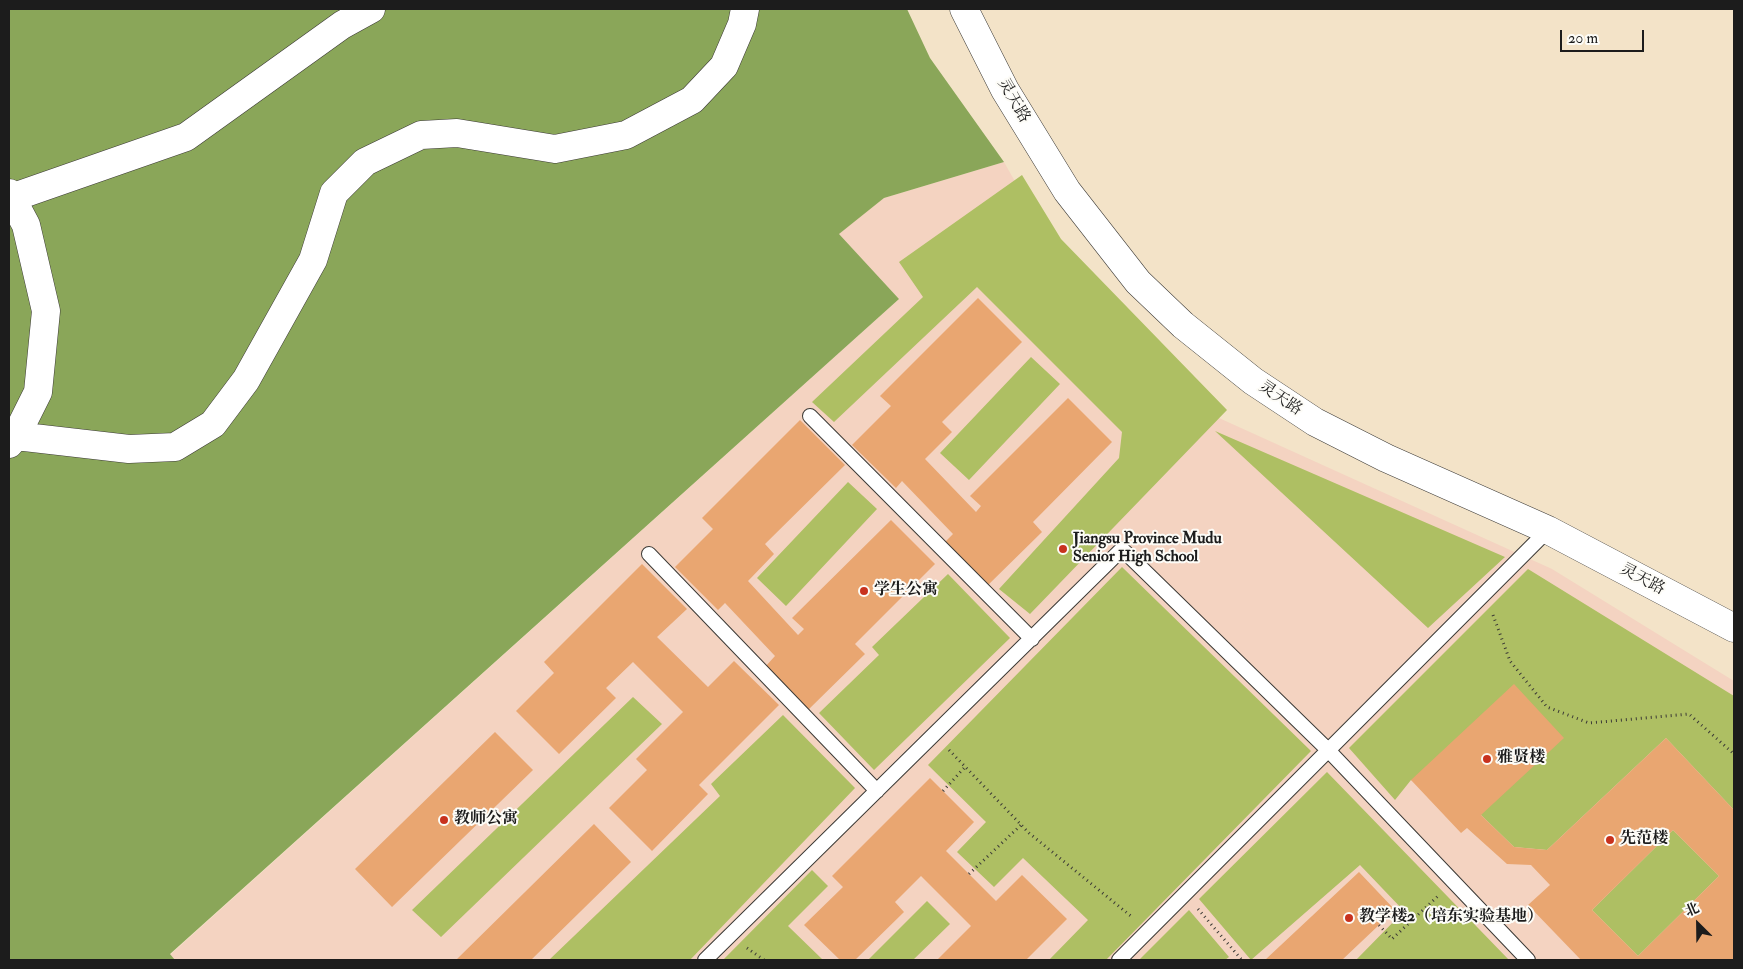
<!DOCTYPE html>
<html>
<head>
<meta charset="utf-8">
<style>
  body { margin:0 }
  #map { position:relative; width:1743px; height:969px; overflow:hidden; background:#f3e3c8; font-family:"IM FELL Double Pica","Noto Serif SC",serif }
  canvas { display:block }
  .frame { position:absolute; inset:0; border:10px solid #1c1c1c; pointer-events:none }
  .north { position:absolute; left:1673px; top:899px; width:50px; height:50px; -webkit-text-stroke:4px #fdfcf7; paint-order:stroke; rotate:337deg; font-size:14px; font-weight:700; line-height:20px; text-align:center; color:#1c1c1c }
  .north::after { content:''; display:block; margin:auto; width:18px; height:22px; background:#1c1c1c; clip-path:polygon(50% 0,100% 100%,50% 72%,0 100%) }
  .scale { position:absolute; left:1560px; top:30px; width:84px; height:22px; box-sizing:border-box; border:2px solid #1c1c1c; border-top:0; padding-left:6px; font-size:15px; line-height:18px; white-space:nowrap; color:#1c1c1c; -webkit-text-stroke:4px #fdfcf7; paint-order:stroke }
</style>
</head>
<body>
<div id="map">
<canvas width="1743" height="969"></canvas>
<div class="frame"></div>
<div class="north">北</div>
<div class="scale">20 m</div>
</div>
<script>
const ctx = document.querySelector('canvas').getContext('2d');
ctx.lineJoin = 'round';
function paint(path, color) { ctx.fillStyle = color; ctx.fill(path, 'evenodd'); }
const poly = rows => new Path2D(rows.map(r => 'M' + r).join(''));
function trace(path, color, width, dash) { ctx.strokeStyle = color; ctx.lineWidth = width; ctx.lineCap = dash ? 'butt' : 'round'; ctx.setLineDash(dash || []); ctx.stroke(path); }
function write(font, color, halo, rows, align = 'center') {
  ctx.font = font + ' "IM FELL Double Pica","Noto Serif SC",serif'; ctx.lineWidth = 4; ctx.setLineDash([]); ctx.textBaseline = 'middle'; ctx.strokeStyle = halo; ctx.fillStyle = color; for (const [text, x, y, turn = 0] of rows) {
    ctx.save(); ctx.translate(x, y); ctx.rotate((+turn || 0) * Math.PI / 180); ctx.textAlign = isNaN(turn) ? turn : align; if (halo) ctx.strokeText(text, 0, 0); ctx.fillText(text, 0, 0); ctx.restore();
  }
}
paint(poly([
  [1004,162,1065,270,1219,418,1552,569,1734,681,1734,960,175,960,170,955,899,299,838,234,884,198]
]), '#f4d3c1');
paint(poly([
  [1022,175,1061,239,1227,410,1030,614,999,589,1119,458,1122,432,977,287,834,422,812,402,923,297,899,262],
  [1031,357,1060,384,969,480,940,453],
  [1215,431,1505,557,1428,628],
  [848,482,877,509,786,606,757,578],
  [1122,567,1311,751,1106,960,1049,960,1088,920,1023,858,994,887,957,852,986,822,928,765],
  [1528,569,1734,696,1734,810,1666,738,1547,850,1514,847,1481,815,1411,780,1395,800,1349,748],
  [948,574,1010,638,874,770,819,713,879,655,872,647],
  [633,697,662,724,441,937,412,910],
  [783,715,855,788,690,960,549,960,720,796,711,784],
  [1327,772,1509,960,1356,960,1404,911,1360,865,1251,960,1199,899],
  [1673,830,1719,876,1638,956,1592,910],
  [812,870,828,886,788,926,823,960,723,960],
  [927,901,950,924,913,960,868,960],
  [1189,910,1229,957,1225,960,1139,960]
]), '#aebf63');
paint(poly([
  [9,9,907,9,930,58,1004,162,884,198,839,234,899,299,170,954,175,960,9,960]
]), '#8aa659');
paint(poly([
  [978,298,1022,342,942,422,952,432,925,459,976,512,981,506,970,496,1068,398,1112,442,1033,522,1042,532,986,587,942,545,953,534,902,481,896,488,852,445,891,406,880,396],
  [800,420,845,465,765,544,774,554,748,581,798,635,804,629,792,618,891,520,935,564,855,644,865,654,808,710,765,667,775,656,725,603,718,610,675,567,713,529,702,518],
  [642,564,687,609,657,637,708,687,734,661,779,705,699,785,708,794,652,851,609,808,647,770,636,759,683,712,633,662,606,688,616,698,559,754,516,711,554,673,544,662],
  [1514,684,1564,738,1481,815,1514,847,1547,850,1666,738,1734,810,1734,960,1581,960,1528,905,1550,885,1531,865,1507,864,1467,828,1461,833,1411,780],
  [1673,830,1719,876,1638,956,1592,910],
  [495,732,533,770,392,907,355,869],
  [930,778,974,822,946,851,996,901,1022,875,1067,919,1026,960,937,960,971,926,921,876,895,902,904,912,855,960,840,960,804,925,843,887,832,876],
  [594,824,631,862,531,960,456,960],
  [1359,872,1395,910,1379,925,1342,960,1265,960]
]), '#e9a671');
const service = poly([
  [810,416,1032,639],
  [649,554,877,791],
  [705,960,1122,549,1328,750,1528,960],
  [1119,960,1548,530]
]);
const minor = poly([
  [9,193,26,225,46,311,38,392,16,436,9,444],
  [11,198,186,137,342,25,371,9],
  [16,436,129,449,175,447,213,424,246,380,313,260,334,193,365,162,421,135,457,133,555,149,626,135,692,100,724,66,742,24,745,9]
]);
const tertiary = poly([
  [964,9,1005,90,1067,191,1138,282,1183,325,1253,381,1315,422,1386,458,1548,530,1734,628]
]);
trace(service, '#3c3a36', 16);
trace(minor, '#3c3a36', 29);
trace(tertiary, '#3c3a36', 29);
trace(poly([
  [1493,615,1510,661,1547,707,1589,723,1689,714,1734,754],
  [949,750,1029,833,1132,917],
  [943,791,965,767],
  [969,874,1021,825],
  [1198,909,1242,960],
  [1379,925,1392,939,1438,896],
  [747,948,764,960]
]), '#3c3a36', 3, [1, 4]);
trace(service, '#fff', 14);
trace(minor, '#fff', 28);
trace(tertiary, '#fff', 28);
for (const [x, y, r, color] of [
  [1063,549,5,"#c8321e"],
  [864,591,5,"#c8321e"],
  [1487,759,5,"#c8321e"],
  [444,820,5,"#c8321e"],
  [1610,840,5,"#c8321e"],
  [1349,918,5,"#c8321e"]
]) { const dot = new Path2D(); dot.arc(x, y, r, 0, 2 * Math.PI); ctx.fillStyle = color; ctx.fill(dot); trace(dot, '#fdfcf7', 2); }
write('16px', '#1c1c1c', '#fdfcf7', [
  ["灵天路",1013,101,60],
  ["灵天路",1280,399,34],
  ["灵天路",1642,580,28]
]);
write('bold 16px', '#1c1c1c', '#fdfcf7', [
  ["Jiangsu Province Mudu",1073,540],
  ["Senior High School",1073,558],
  ["学生公寓",874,591],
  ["雅贤楼",1497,759],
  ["教师公寓",454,820],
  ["先范楼",1620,840],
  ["教学楼2（培东实验基地）",1359,918]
], 'left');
</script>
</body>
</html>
